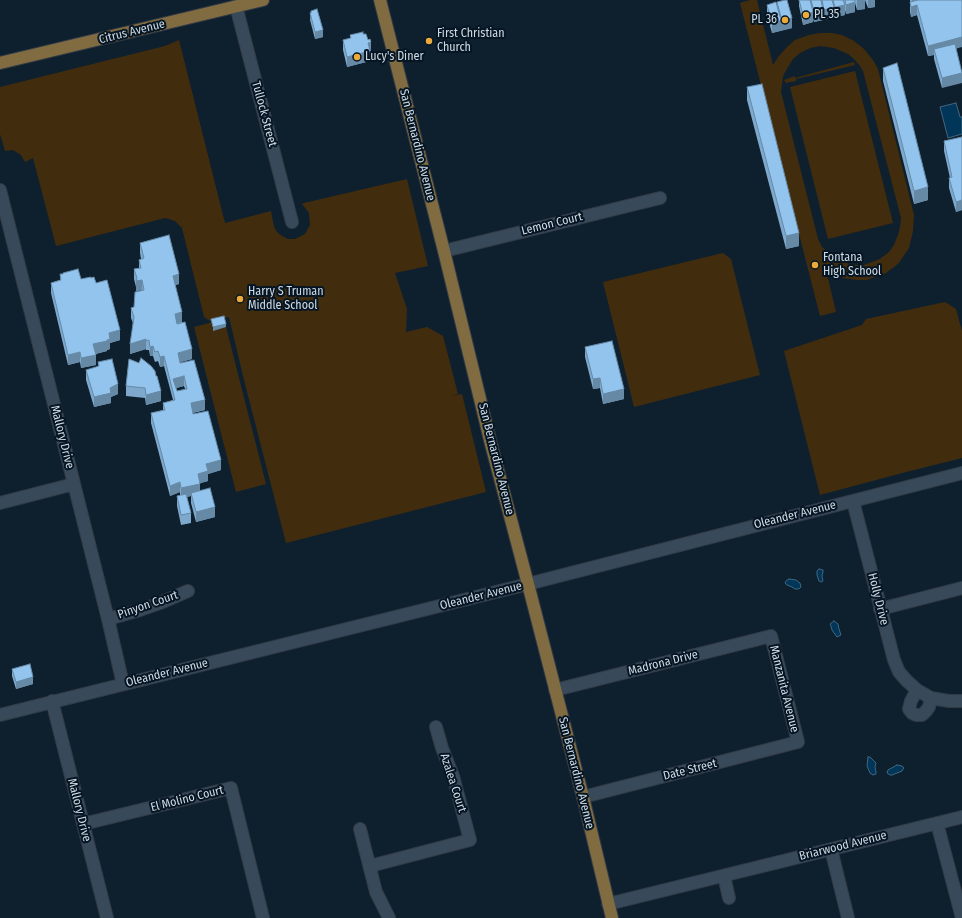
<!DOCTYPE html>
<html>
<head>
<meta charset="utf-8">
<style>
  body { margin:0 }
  canvas { display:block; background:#0e1f2d }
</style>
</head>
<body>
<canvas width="962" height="918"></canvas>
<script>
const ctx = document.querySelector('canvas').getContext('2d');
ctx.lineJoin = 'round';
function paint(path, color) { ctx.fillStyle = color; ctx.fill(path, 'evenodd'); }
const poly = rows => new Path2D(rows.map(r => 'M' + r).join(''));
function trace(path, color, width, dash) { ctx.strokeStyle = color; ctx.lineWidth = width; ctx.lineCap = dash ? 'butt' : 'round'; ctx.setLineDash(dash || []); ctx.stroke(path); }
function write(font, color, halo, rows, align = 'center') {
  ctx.font = font + ' "Fira Sans Condensed",sans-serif'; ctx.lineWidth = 4; ctx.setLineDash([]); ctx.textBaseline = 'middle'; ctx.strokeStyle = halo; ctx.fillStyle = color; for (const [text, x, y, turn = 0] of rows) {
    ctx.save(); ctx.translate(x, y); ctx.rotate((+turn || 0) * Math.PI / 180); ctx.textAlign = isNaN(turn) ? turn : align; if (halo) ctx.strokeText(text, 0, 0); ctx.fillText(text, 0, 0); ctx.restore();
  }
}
paint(poly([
  [750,0,757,0,773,65,779,56,786,48,795,40,809,35,820,33,832,33,842,35,854,41,864,49,873,60,878,69,914,215,913,231,909,248,898,264,886,273,867,280,857,280,843,278,826,270,836,312,820,316,740,3],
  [820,46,834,48,848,54,854,59,860,66,863,71,901,218,900,227,898,235,894,245,889,252,880,259,864,265,854,265,846,263,835,258,822,247,818,239,781,92,783,76,788,67,793,59,800,53,810,48],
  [179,40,225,223,271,211,274,227,277,232,282,236,288,239,295,239,305,234,310,225,309,213,302,204,304,203,407,179,428,266,395,273,407,309,406,332,427,327,443,336,458,394,452,396,462,394,486,492,286,543,244,380,229,317,210,321,204,317,182,228,175,221,165,218,56,246,33,158,25,162,21,155,13,150,5,151,0,134,0,87,165,46],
  [854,62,855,65,796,79,796,81,786,83,784,80,795,76,795,78],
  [855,71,893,223,828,239,790,87],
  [723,253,731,259,760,375,634,407,603,282],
  [945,302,956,309,962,331,962,458,906,472,820,495,784,351,862,325,866,319],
  [224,319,266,484,236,492,194,327]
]), '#412d0e');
const water = poly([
  [956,103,960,117,962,117,962,134,948,138,940,107,956,103],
  [819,569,823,570,823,572,822,576,823,581,821,582,819,581,817,575,817,571,819,569],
  [789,579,796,580,800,583,801,587,800,588,798,589,795,589,792,587,787,585,785,583,786,581,789,579],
  [834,621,838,624,839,629,841,635,837,637,832,630,831,626,830,624,834,621],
  [868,757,870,757,876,763,875,767,876,772,876,774,873,775,870,773,867,766,868,757],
  [897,765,902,766,904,768,903,769,902,771,892,775,890,775,887,773,888,770,897,765]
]);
paint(water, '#013658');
trace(water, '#3f6782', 1);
const minor = poly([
  [236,6,292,222],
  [0,190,108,619,123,684],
  [444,251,660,198],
  [853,501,894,660,899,672,907,681,917,690,931,698,949,701,962,701],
  [0,503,74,484],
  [880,609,962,588],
  [108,619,140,610,160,603,188,591],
  [555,690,771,636,798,742,583,797],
  [917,690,911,701,909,709,912,713,916,715,922,715,926,711,929,707,931,698],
  [52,701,107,918],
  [0,715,512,588,962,473],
  [937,823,962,918],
  [83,824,231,788,263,918],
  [360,829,376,892,389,918],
  [831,849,848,918],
  [370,866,470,840,453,776,442,748,436,727],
  [724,876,729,898],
  [608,904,962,817]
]);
const major = poly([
  [380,0,444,251,491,444,528,584,583,797,612,918],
  [0,63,263,0]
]);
trace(minor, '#323a46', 14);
trace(major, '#323a46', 14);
trace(minor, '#384a5a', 12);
trace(major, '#816c41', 12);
paint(poly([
  [799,0,865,0,865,9,857,10,855,3,855,12,846,14,845,10,845,15,835,17,834,13,834,17,824,20,823,16,823,20,814,22,813,19,813,22,803,25,799,6],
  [865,0,875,0,875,7,868,8],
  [910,0,962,0,956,49,942,88,934,59,934,55,928,56,917,15,911,17,910,12],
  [777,2,792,28,772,33,767,15,767,5,777,5],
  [311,11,323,37,315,39,310,20],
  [363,34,371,42,370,61,347,67,343,50,343,40,350,38,350,35],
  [883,68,928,200,914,204,883,81],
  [747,87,799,246,786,249,747,100],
  [962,137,962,210,956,212,949,188,949,178,950,178,944,151,944,141],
  [140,243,179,284,175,285,182,322,192,359,180,362,205,410,193,413,221,470,208,474,208,481,200,483,200,490,215,517,196,522,191,503,191,496,187,497,191,513,191,523,181,525,177,506,177,496,180,496,180,492,170,496,151,423,151,413,163,410,163,403,173,400,164,366,160,367,158,361,155,362,153,356,150,356,149,350,146,350,146,349,130,354,133,323,131,318,131,308,134,307,142,290,136,291,136,287,134,279,134,269,139,268,139,260,141,259,140,253],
  [184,386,185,389,177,391,176,388],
  [60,274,81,279,91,278,96,283,120,340,110,343,110,349,107,350,107,351,96,354,96,365,81,368,80,362,68,365,51,293,51,283,60,280],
  [585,347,624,399,603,404,600,388,593,389,585,357],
  [129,359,161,401,146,405,145,398,126,396,126,386],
  [98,362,118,394,111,397,111,403,94,407,86,380,86,370,98,367],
  [12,669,33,684,16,689,12,676]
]), '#7ea9cc');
paint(poly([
  [857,0,865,0,865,9,857,10],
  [868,0,875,0,875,7,868,8],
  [912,0,928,0,917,5,917,15,911,17,911,7,912,7],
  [855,2,855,12,846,14,846,5],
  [845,5,845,15,835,17,835,7],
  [834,7,834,17,824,20,824,10],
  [823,10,823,20,814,22,814,12],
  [813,12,813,22,803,25,803,15],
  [792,18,792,28,772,33,772,23],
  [323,30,323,37,315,39,315,32],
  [962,37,962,47,936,54,934,49,934,55,928,56,928,46],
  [371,42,370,61,347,67,347,57,368,43],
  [962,73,962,83,942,88,942,78],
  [928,187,928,200,914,204,914,191],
  [962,200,962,210,956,212,956,202],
  [799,233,799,246,786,249,786,236],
  [179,274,179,284,173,286,173,276],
  [142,280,142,290,136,291,136,281],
  [182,312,182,322,175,324,175,314],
  [226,324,226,327,213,331,213,327],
  [120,330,120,340,110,343,110,349,107,350,107,351,93,354,93,344,109,333],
  [146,339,146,349,130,354,130,344],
  [153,346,153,356,150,356,150,347],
  [192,349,192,359,178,363,178,353],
  [80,352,80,362,68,365,68,355],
  [96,355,96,365,81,368,81,358],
  [164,356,164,366,160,367,160,357],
  [184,376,184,386,173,389,173,379],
  [600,378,600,388,593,389,593,379],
  [118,384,118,394,111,397,111,403,94,407,94,397,110,388],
  [624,389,624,399,603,404,603,394],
  [161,391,161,401,146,405,146,395],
  [205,400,205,410,191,413,191,403],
  [221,460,221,470,208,474,208,481,198,484,198,474,206,464],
  [180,482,180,492,170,496,170,486],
  [200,484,200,494,191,493,191,496,181,498,181,488],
  [215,507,215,517,196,522,196,512],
  [33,677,33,684,16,689,16,682]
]), '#6689a6');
const building = poly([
  [785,0,787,0,792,18,772,23,767,5,776,2,780,17,781,17,777,2,785,0],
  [799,0,810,0,813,12,803,15,799,0],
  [811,0,821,0,823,10,814,12,811,0],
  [822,0,832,0,834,7,824,10,822,0],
  [833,0,843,0,845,5,835,7,833,0],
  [845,0,855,0,855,2,846,5,845,0],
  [918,0,962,0,962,37,928,46,917,5,911,7,910,2,918,0],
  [317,9,323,30,315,32,310,13,311,13,311,11,317,9],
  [363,32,363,34,366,34,368,40,370,39,371,42,368,43,370,51,347,57,343,40,351,38,350,35,363,32],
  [955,44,962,73,942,78,934,49,955,44],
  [897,63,928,187,914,191,883,68,897,63],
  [762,84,799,233,786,236,747,87,762,84],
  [962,137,962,200,956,202,949,178,952,177,944,141,962,137],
  [169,235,179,274,173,276,182,312,175,314,177,324,185,322,192,349,178,353,180,363,194,360,205,400,191,403,193,414,208,411,221,460,206,464,208,471,198,474,200,484,181,488,180,482,170,486,151,413,165,410,163,403,175,400,164,356,160,357,158,351,155,352,153,346,150,347,149,340,146,341,146,339,130,344,134,317,131,308,134,307,135,292,144,290,142,280,136,281,137,278,134,269,141,268,139,260,144,258,140,243,169,235],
  [184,376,187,389,177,391,173,379,184,376],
  [78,269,81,279,91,277,91,278,94,277,96,283,107,280,120,330,109,333,110,339,107,340,107,341,93,344,96,355,81,358,80,352,68,355,51,283,61,280,60,274,63,274,63,273,78,269],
  [224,316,226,324,213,327,211,319,224,316],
  [612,341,624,389,603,394,600,378,593,379,585,347,612,341],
  [141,358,151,366,155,371,156,376,157,376,161,391,146,395,145,388,126,386,129,359,139,363,141,358],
  [112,359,118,384,110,388,111,393,94,397,86,370,99,366,98,362,112,359],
  [210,488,215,507,196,512,191,493,210,488],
  [186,494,191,513,181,515,177,496,186,494],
  [30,664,33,677,16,682,12,669,30,664]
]);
paint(building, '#92c4ed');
trace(building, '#6689a6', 1);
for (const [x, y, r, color] of [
  [806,15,4,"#ebaa39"],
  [785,20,4,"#ebaa39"],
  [429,41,4,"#ebaa39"],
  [357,57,4,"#ebaa39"],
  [815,265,4,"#ebaa39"],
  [240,299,4,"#ebaa39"]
]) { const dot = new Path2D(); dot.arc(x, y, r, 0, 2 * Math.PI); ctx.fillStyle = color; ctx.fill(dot); trace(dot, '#051523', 1.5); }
write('12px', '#cfdae3', '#051523', [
  ["PL 35",814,15],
  ["PL 36",777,20,"right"],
  ["First Christian",437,34],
  ["Church",437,48],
  ["Lucy's Diner",365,57],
  ["Fontana",823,258],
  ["High School",823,272],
  ["Harry S Truman",248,292],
  ["Middle School",248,306]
], 'left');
write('12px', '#cfdae3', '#051523', [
  ["Citrus Avenue",132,32,-14],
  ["Tullock Street",264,114,75],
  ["San Bernardino Avenue",417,145,76],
  ["Lemon Court",552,224,-14],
  ["Mallory Drive",62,437,76],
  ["San Bernardino Avenue",496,459,76],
  ["Oleander Avenue",795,515,-14],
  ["Oleander Avenue",481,596,-14],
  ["Holly Drive",878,599,76],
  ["Pinyon Court",148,605,-19],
  ["Madrona Drive",663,663,-14],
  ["Oleander Avenue",167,673,-14],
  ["Manzanita Avenue",784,689,76],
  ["Date Street",690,770,-14],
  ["San Bernardino Avenue",576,773,76],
  ["Azalea Court",453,783,72],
  ["El Molino Court",187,799,-14],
  ["Mallory Drive",79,810,76],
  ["Briarwood Avenue",843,846,-14]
]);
</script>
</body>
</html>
